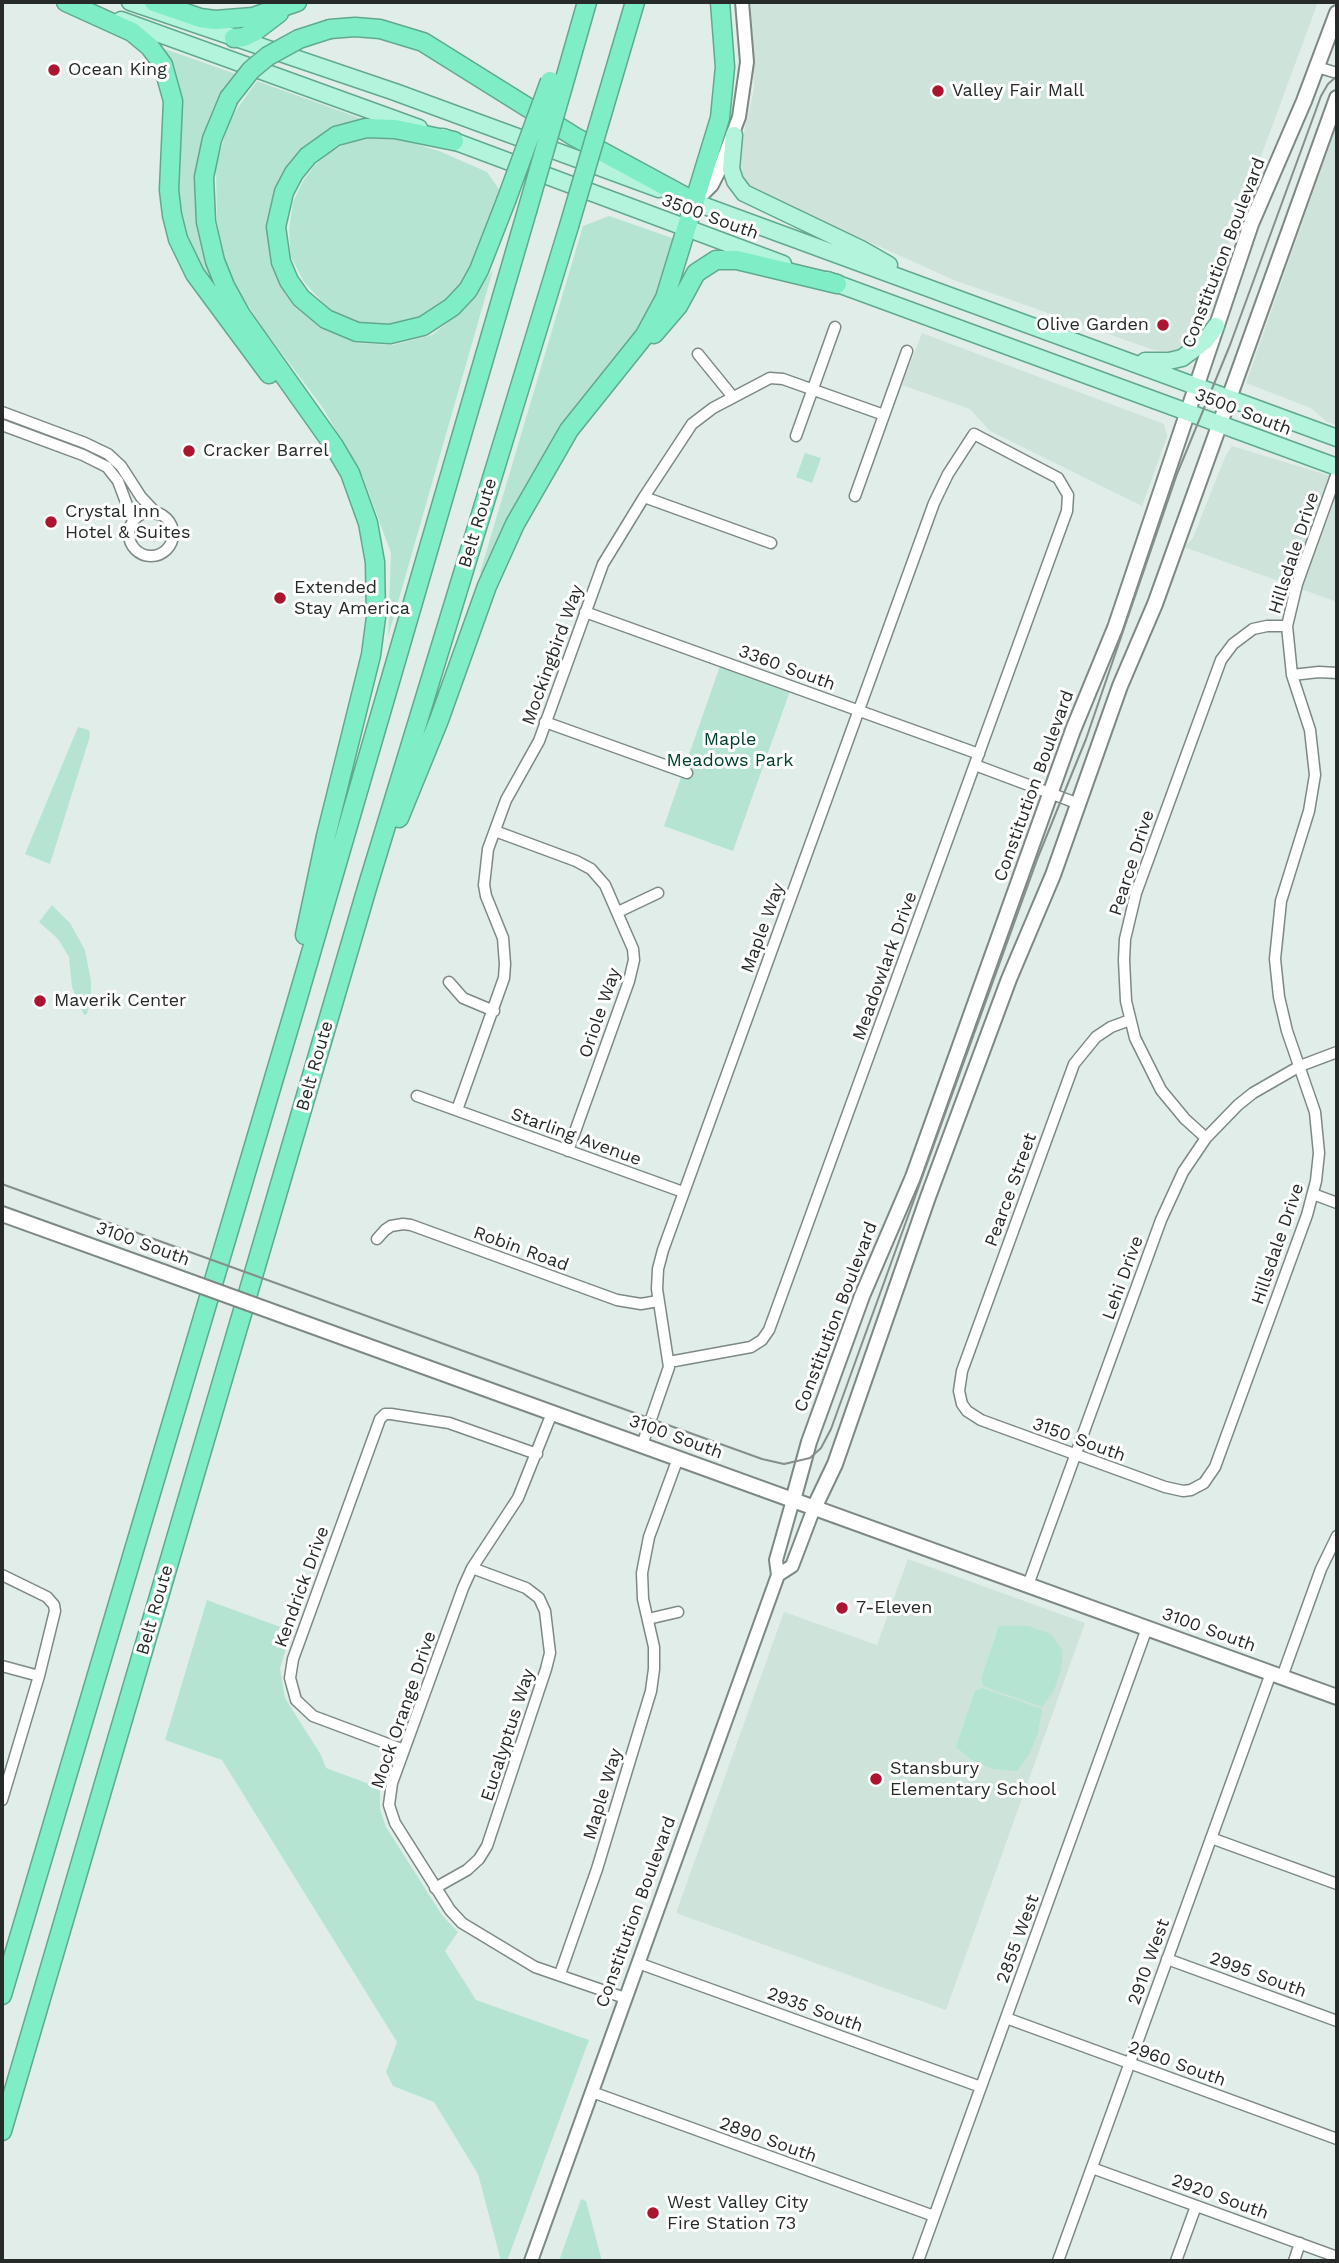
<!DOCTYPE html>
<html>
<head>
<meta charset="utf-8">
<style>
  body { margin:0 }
  #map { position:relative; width:1339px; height:2263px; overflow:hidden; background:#e1ede8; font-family:"Work Sans",sans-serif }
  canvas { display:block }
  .frame { position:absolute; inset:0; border:4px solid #262b29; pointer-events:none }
</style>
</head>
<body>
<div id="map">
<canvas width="1339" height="2263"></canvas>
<div class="frame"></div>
</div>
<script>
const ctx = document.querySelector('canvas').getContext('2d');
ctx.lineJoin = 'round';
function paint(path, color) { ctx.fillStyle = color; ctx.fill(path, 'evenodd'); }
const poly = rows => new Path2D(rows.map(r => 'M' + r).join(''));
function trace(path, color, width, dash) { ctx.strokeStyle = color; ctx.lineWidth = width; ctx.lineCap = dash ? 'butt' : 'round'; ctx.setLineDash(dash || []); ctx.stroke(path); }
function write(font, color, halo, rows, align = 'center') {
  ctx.font = font + ' "Work Sans",sans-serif'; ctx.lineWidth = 6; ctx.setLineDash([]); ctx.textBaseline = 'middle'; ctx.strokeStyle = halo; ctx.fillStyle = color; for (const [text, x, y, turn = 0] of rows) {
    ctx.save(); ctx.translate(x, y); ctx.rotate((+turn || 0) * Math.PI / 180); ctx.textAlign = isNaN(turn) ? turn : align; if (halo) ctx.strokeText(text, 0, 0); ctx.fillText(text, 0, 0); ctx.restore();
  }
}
paint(poly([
  [750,2,1318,2,1192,343,1187,353,1154,350,954,280,749,188,739,170,741,145,754,89],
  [1337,124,1337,425,1327,422,1311,408,1246,383],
  [922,333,1164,424,1167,437,1142,506,990,431,970,409,902,385],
  [1232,446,1337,478,1337,602,1184,547,1193,538,1225,457],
  [908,1559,1085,1623,946,2010,676,1913,784,1612,877,1645]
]), '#cee3da');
paint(poly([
  [165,49,236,74,213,109,203,144,199,186,234,316,186,244,178,199,180,104,175,74],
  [257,81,368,121,288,169,272,247,285,294,318,324,356,343,393,345,432,335,463,310,493,270,388,637,391,553,363,477,323,408,263,328,228,275,217,221,216,167,229,120],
  [367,138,400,139,439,151,487,172,503,195,471,274,449,306,422,323,378,329,336,317,304,282,291,257,289,230,293,202,303,181,315,165,330,153,350,141],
  [609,216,678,240,649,320,486,575,480,573,583,226],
  [805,453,821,458,812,483,796,477],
  [720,666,790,691,733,851,664,826],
  [78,727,89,730,90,736,50,864,25,854],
  [52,905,70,923,85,950,91,981,91,997,87,1014,84,1015,72,987,69,957,58,939,39,922],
  [207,1600,291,1631,280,1669,285,1698,321,1755,326,1768,380,1788,380,1809,386,1827,442,1915,458,1932,445,1951,476,2000,589,2040,507,2261,501,2261,478,2174,434,2102,393,2086,386,2072,397,2042,222,1760,165,1740],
  [999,1626,1028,1626,1051,1634,1063,1651,1061,1670,1054,1690,1042,1707,983,1686,981,1679],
  [982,1688,1042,1709,1038,1733,1029,1755,1017,1771,993,1769,972,1760,956,1747,975,1691],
  [581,2199,586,2201,602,2261,559,2261]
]), '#b5e5d2');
const minor = poly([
  [1317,67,1337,73],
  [698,354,733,397],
  [2,412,85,443,108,454,121,466,141,497,157,514],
  [2,425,83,455,107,467,118,481,133,521],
  [796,436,835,327],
  [855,496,907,351],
  [644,497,771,543],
  '129 534a22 22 0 1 1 44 0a22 22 0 1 1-44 0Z',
  [585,612,979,754],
  [1292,675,1319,672,1337,673],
  [545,722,687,773],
  [975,765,1079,804],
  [495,831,576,861,591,869,605,885,633,949,634,960,629,981,568,1151],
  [618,912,658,893],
  [449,982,463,998,494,1011],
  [1130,1020,1111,1027,1096,1037,1074,1064,962,1371,959,1391,962,1404,967,1411,981,1420,1165,1487,1183,1491,1191,1490,1204,1483,1215,1467,1307,1215,1316,1181,1319,1153,1315,1112,1287,1031,1279,997,1275,959,1281,901,1309,811,1315,775,1310,730,1292,675,1287,626,1297,584,1337,473],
  [417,1096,683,1192],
  [457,1110,504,978,505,964,503,938,486,896,484,885,488,849,506,800,539,741,603,564,644,497,692,424,713,408,770,378,783,379,884,415],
  [1206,1138,1185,1119,1161,1090,1135,1038,1126,1001,1124,960,1125,939,1136,893,1221,660,1233,644,1253,629,1267,626,1287,626],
  [1313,1194,1337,1203],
  [377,1239,385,1230,391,1226,403,1224,411,1225,617,1300,641,1304,658,1301],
  [552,1413,518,1498,472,1568,463,1588,392,1783,389,1805,395,1823,450,1910,462,1923,535,1967,625,1998],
  [642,1445,669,1367,657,1289,658,1269,663,1250,934,503,948,474,974,434,1058,478,1068,495,1067,511,769,1330,762,1340,751,1347,669,1362],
  [2,1575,47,1597,54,1605,55,1611,39,1676,2,1800],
  [1028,1585,1161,1220,1183,1172,1206,1138,1238,1105,1253,1093,1300,1066,1337,1052],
  [648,1619,678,1612],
  [2,1666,39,1676],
  [1282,1677,1321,1569,1337,1536],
  [404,1750,313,1716,296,1700,290,1678,293,1659,380,1419,385,1414,391,1414,449,1423,537,1454],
  [1211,1838,1337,1884],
  [435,1888,467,1870,479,1859,487,1846,546,1669,550,1653,545,1611,539,1598,526,1588,472,1568],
  [1167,1959,1337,2021],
  [638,1963,981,2087],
  [560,1974,597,1869,651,1691,654,1669,654,1647,643,1599,642,1573,649,1537,678,1458],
  [1006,2018,1337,2139],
  [592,2092,934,2216],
  [1092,2168,1337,2257],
  [918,2261,1147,1628],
  [1058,2261,1271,1673],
  [1176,2261,1196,2206],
  [1294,2261,1300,2243]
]);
const tertiary = poly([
  [698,199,712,185,718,173,739,117,747,62,742,2],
  [778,1575,792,1566,814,1508],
  [531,2261,778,1575,776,1560,793,1500]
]);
const secondary = poly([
  [2,1214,163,1272],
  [290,1318,1337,1697],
  [793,1500,809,1442,862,1296,913,1177,1073,730,1115,628,1251,224,1304,101,1337,13],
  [814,1508,835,1464,928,1197,1009,979,1053,875,1120,686,1155,604,1337,98]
]);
const primary = poly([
  [130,2,395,92,659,189],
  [121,20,419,128],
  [734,135,731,169,735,181,744,193,861,249,889,265],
  [443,137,783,264],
  [683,198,1337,438],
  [827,280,1337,467],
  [1145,361,1169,361,1182,358,1205,341,1216,326]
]);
const motorway = poly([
  [66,2,132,32,150,47,163,65,173,101,169,190,172,215,178,239,195,274,269,374],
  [154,2,200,18,215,20,253,17,297,2],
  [330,29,355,27,380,29,423,42,575,137,695,202],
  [234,38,244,37,254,32,279,13],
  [563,86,587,2],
  [229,98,212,139,204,177,206,222,215,261,225,286,241,315,334,446,350,473,368,523,375,562,376,617,371,655,326,836,305,935],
  [602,114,635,2],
  [454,141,395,129,366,128,336,136,308,156,294,173,284,192,276,227,281,262,289,281,301,298,326,319,357,332,390,334,423,326,452,307,468,290,479,270,506,201],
  [654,334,678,306,696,273,716,260,737,260,837,284],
  [399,818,439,720,487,586,515,524,569,430,645,335,665,298,720,118,725,67,720,2],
  [2,1995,296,1004,527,211],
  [2,2131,367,888,569,226]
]);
trace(minor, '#7e8984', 13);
trace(tertiary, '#7e8984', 16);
trace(secondary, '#7e8984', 18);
trace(primary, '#60a98e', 19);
trace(motorway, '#60a98e', 21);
trace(minor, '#fff', 10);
trace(tertiary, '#fff', 12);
trace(secondary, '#fff', 14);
trace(primary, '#b2f4dc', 16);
trace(motorway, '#7fedc5', 18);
trace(poly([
  [2,1184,762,1459,784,1464,810,1458,821,1448,831,1429,1038,857,1086,739,1177,474,1230,345,1321,96,1328,84,1337,76]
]), '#868e8b', 2);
const secondaryBridge = poly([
  [163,1272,290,1318]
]);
const motorwayBridge = poly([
  [229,98,251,70,268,56,299,39,330,29],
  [506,201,550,81],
  [527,211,563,86],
  [569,226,602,114]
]);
trace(secondaryBridge, '#7e8984', 18, []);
trace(motorwayBridge, '#60a98e', 21, []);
trace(secondaryBridge, '#fff', 14);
trace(motorwayBridge, '#7fedc5', 18);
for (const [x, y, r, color] of [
  [54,70,7,"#ab1530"],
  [938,91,7,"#ab1530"],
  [1163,325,7,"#ab1530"],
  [189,451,7,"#ab1530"],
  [51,522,7,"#ab1530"],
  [280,598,7,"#ab1530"],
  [40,1001,7,"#ab1530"],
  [842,1608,7,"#ab1530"],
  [876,1779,7,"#ab1530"],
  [653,2213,7,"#ab1530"]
]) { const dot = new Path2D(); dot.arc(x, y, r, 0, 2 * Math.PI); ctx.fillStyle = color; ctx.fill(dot); trace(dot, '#fff', 2.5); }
write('18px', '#262b29', '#fff', [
  ["Ocean King",68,70],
  ["Valley Fair Mall",952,91],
  ["Olive Garden",1149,325,"right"],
  ["Cracker Barrel",203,451],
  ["Crystal Inn",65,512],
  ["Hotel & Suites",65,533],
  ["Extended",294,588],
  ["Stay America",294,609],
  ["Maverik Center",54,1001],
  ["7-Eleven",856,1608],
  ["Stansbury",890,1769],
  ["Elementary School",890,1790],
  ["West Valley City",667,2203],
  ["Fire Station 73",667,2224]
], 'left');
write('18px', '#262b29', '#fff', [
  ["3500 South",710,217,20],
  ["Constitution Boulevard",1224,253,-69],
  ["3500 South",1243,412,21],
  ["Belt Route",478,523,-73],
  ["Hillsdale Drive",1294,553,-72],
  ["Mockingbird Way",553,655,-70],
  ["3360 South",787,668,20],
  ["Constitution Boulevard",1034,786,-70],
  ["Pearce Drive",1132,863,-72],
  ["Maple Way",763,928,-70],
  ["Meadowlark Drive",885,966,-70],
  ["Oriole Way",600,1013,-71],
  ["Belt Route",315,1066,-74],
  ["Starling Avenue",576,1137,20],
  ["Pearce Street",1011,1190,-70],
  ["3100 South",143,1244,20],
  ["Hillsdale Drive",1278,1244,-71],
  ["Robin Road",521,1249,20],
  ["Lehi Drive",1123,1278,-70],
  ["Constitution Boulevard",836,1317,-69],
  ["3100 South",676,1437,20],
  ["3150 South",1079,1440,20],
  ["Kendrick Drive",302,1587,-70],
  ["Belt Route",155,1610,-74],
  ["3100 South",1209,1630,20],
  ["Mock Orange Drive",404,1710,-71],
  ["Eucalyptus Way",508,1735,-72],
  ["Maple Way",603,1794,-73],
  ["Constitution Boulevard",636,1912,-70],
  ["2855 West",1018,1939,-70],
  ["2910 West",1149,1962,-70],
  ["2995 South",1258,1975,20],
  ["2935 South",815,2010,20],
  ["2960 South",1177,2064,20],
  ["2890 South",768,2140,20],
  ["2920 South",1220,2197,20]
]);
write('18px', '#00402e', '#fff', [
  ["Maple",730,740],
  ["Meadows Park",730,761]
]);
</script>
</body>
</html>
